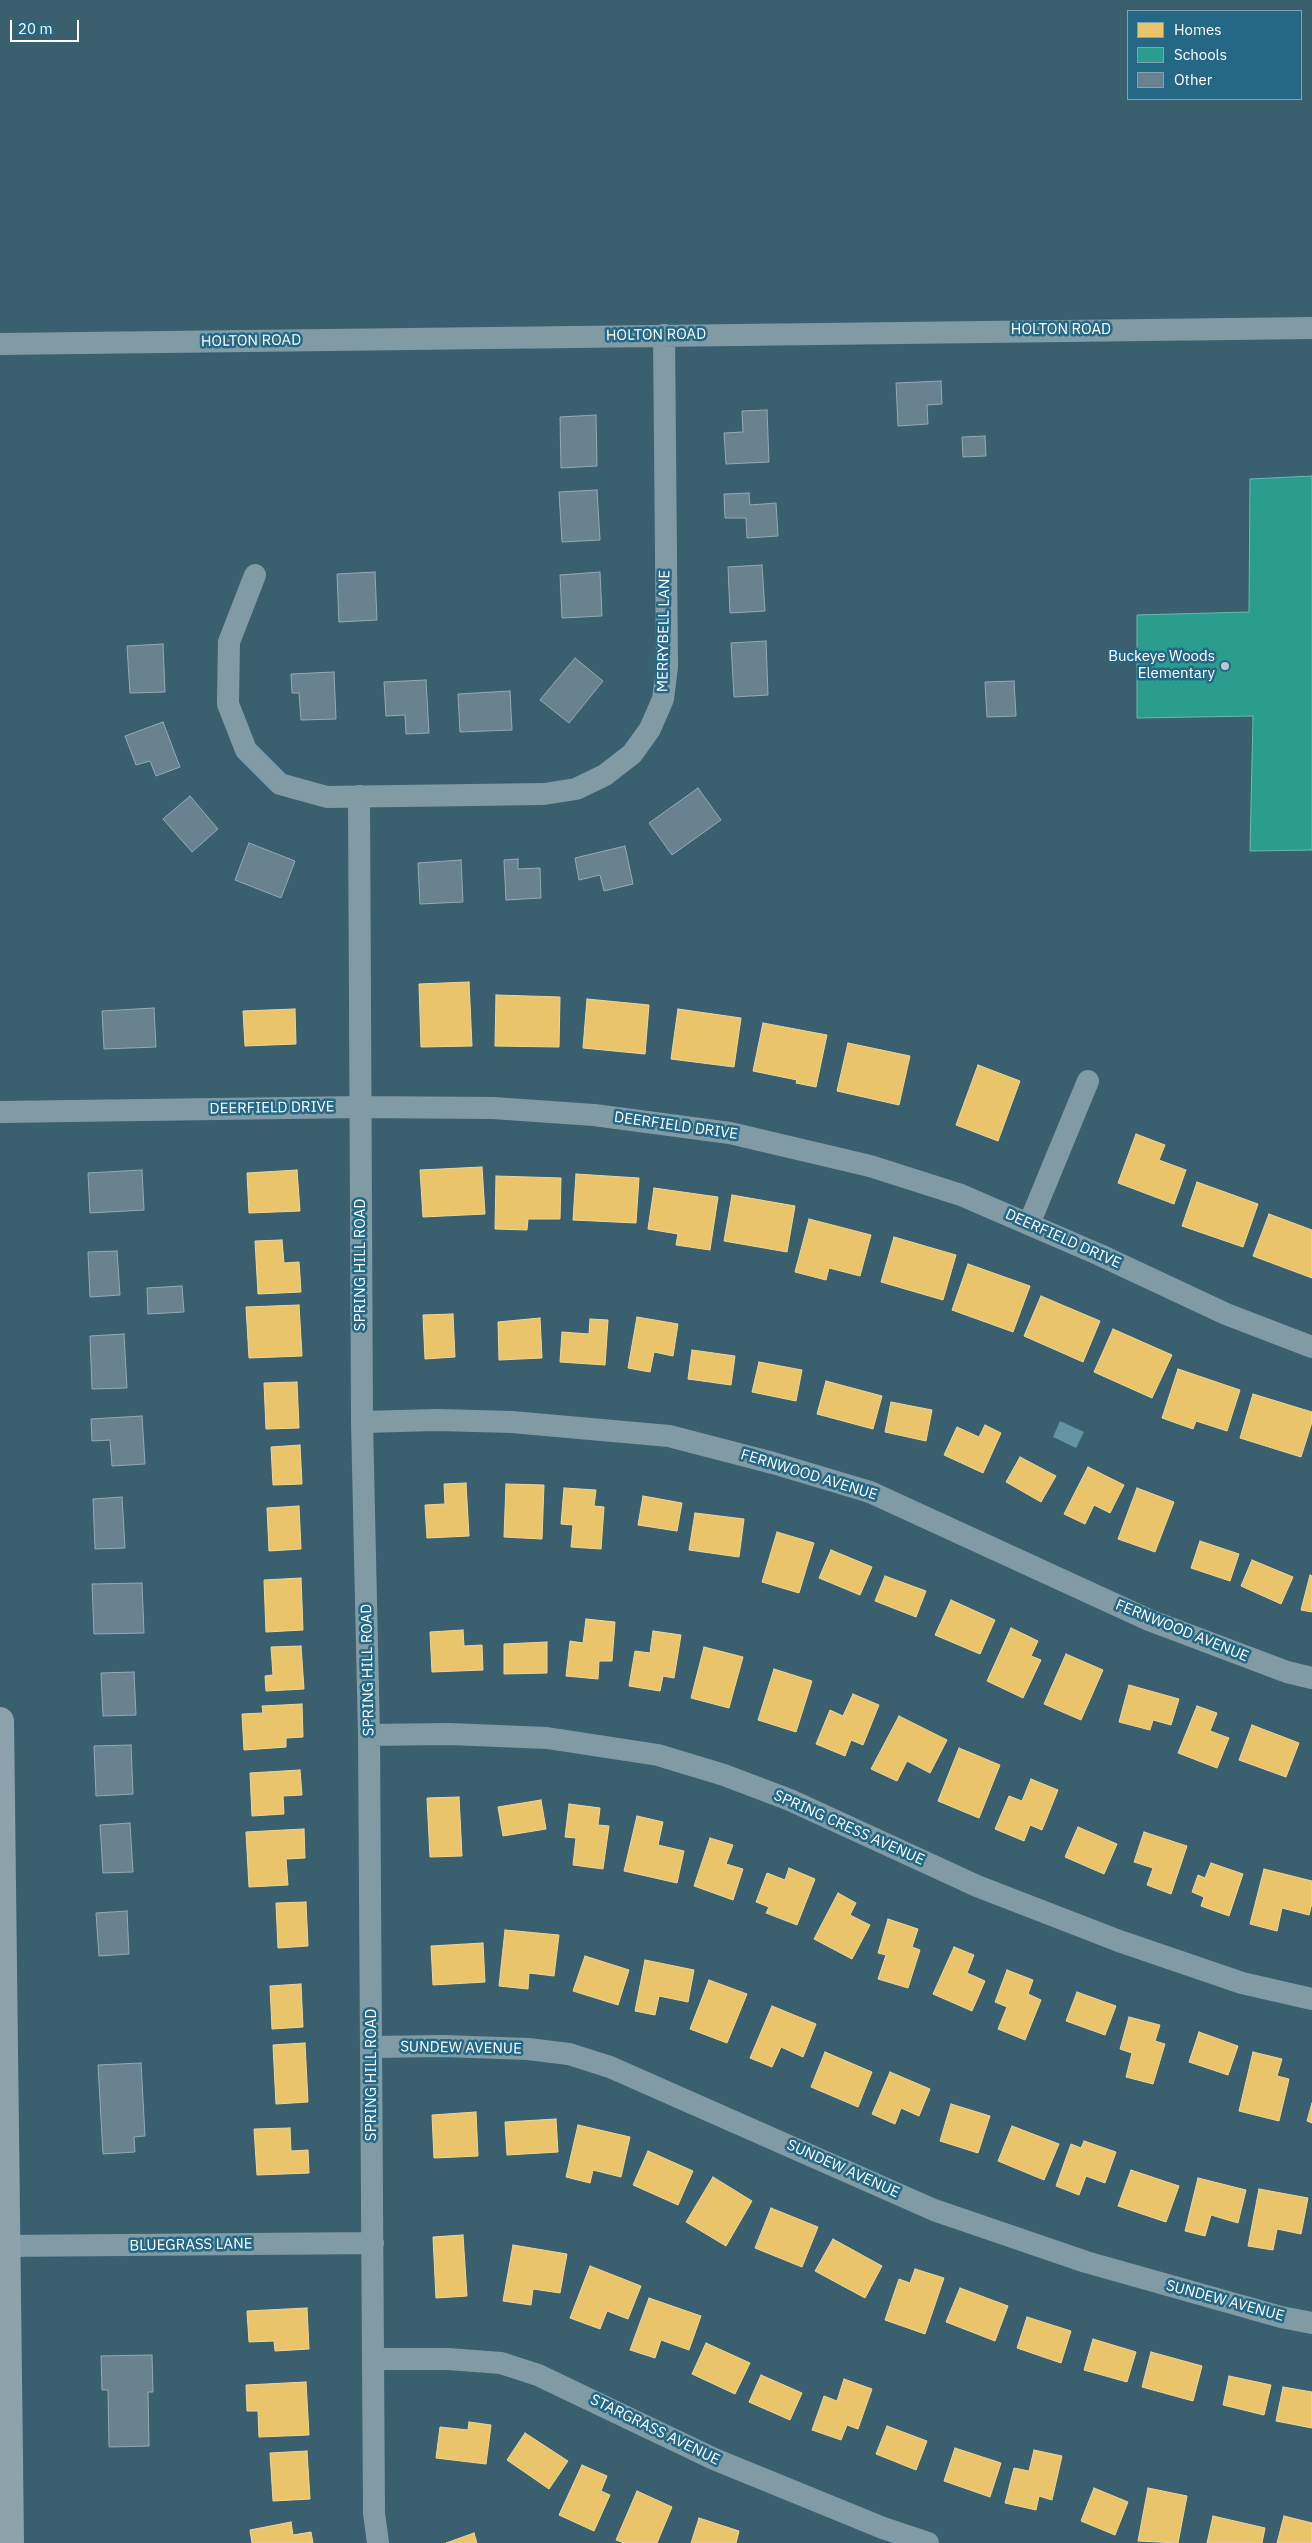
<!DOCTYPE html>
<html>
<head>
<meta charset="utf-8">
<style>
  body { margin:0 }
  #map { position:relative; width:1312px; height:2543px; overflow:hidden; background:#3a6070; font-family:"IBM Plex Sans",sans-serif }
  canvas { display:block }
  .legend { position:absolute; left:1127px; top:10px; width:175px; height:90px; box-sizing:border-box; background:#246886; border:1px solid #7ca4b6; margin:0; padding:6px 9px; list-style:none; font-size:15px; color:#fff }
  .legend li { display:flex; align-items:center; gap:10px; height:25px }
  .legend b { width:25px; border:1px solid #7ca4b6 }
  .scale { position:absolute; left:10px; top:20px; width:69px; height:22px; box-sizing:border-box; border:2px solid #fff; border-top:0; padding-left:6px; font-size:15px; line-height:18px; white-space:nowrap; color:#fff; -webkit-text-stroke:4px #246886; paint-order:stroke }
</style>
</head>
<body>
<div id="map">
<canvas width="1312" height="2543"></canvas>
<ul class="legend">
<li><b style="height:14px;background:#e9c46a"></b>Homes</li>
<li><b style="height:14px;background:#2a9d8f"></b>Schools</li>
<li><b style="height:14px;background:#68838f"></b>Other</li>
</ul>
<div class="scale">20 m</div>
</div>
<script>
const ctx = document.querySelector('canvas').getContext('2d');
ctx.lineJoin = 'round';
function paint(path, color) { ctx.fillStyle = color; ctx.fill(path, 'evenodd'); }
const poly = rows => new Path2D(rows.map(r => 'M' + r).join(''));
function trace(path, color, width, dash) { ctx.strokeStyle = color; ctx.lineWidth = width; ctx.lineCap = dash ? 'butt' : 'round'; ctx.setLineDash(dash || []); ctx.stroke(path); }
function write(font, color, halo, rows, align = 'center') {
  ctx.font = font + ' "IBM Plex Sans",sans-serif'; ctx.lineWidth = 5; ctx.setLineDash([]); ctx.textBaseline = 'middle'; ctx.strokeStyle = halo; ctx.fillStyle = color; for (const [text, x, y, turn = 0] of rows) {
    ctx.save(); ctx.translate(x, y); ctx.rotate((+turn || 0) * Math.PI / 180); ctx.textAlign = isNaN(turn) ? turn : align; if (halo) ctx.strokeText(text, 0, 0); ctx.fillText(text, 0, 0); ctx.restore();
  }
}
paint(poly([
  [1060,1421,1084,1432,1076,1448,1053,1437]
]), '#6592a5');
const homes = poly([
  [469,982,472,1046,421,1047,419,984,469,982],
  [496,995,560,997,559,1047,495,1046,496,995],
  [587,999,649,1005,645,1054,583,1048,587,999],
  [295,1009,296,1044,245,1046,243,1011,295,1009],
  [678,1009,741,1018,734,1067,671,1059,678,1009],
  [763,1023,827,1035,816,1087,796,1083,797,1080,753,1071,763,1023],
  [848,1043,910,1056,899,1105,837,1091,848,1043],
  [978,1065,1020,1081,998,1141,956,1125,978,1065],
  [1136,1134,1165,1145,1159,1160,1186,1170,1174,1204,1118,1183,1136,1134],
  [482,1167,485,1214,423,1217,420,1170,482,1167],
  [297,1170,300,1211,249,1213,247,1173,297,1170],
  [576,1174,639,1178,636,1223,573,1220,576,1174],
  [496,1176,561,1178,560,1219,528,1219,527,1230,495,1229,496,1176],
  [1197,1182,1258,1204,1243,1247,1182,1226,1197,1182],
  [654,1188,718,1197,710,1250,676,1245,678,1234,648,1229,654,1188],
  [732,1195,795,1206,787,1252,724,1241,732,1195],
  [1269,1214,1312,1230,1312,1278,1253,1256,1269,1214],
  [809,1219,871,1235,860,1276,829,1268,826,1280,795,1272,809,1219],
  [894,1237,956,1255,943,1300,881,1282,894,1237],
  [282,1240,284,1263,299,1262,301,1292,258,1294,255,1241,282,1240],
  [968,1264,1030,1286,1013,1332,952,1310,968,1264],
  [1041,1296,1100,1321,1083,1362,1024,1336,1041,1296],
  [299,1305,302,1356,249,1358,246,1307,299,1305],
  [453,1314,455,1357,425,1359,423,1315,453,1314],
  [637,1317,678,1324,673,1356,654,1352,650,1372,628,1368,637,1317],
  [540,1318,542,1358,499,1360,498,1322,540,1318],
  [590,1319,608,1320,605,1365,560,1362,562,1332,589,1334,590,1319],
  [1113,1329,1172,1355,1152,1398,1094,1372,1113,1329],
  [692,1350,735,1356,731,1385,688,1379,692,1350],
  [759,1362,802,1370,796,1401,752,1392,759,1362],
  [1178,1369,1240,1390,1227,1431,1196,1421,1193,1429,1162,1418,1178,1369],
  [826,1381,882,1396,873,1429,817,1414,826,1381],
  [297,1382,299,1428,266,1429,264,1383,297,1382],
  [1253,1394,1312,1412,1312,1422,1301,1457,1240,1438,1253,1394],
  [891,1402,932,1410,926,1441,885,1432,891,1402],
  [985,1425,1001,1433,983,1473,944,1455,957,1427,979,1437,985,1425],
  [300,1445,302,1484,273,1485,271,1447,300,1445],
  [1020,1457,1056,1476,1041,1502,1006,1482,1020,1457],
  [1088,1467,1124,1485,1110,1513,1094,1505,1085,1524,1064,1514,1088,1467],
  [466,1483,469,1536,427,1538,425,1505,445,1504,444,1484,466,1483],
  [506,1484,544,1485,542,1539,504,1537,506,1484],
  [564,1488,596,1490,594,1506,604,1507,601,1549,571,1547,573,1525,561,1524,564,1488],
  [1137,1488,1174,1502,1155,1552,1118,1539,1137,1488],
  [643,1496,682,1503,677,1531,638,1525,643,1496],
  [299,1506,301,1549,269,1551,267,1508,299,1506],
  [695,1513,744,1519,739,1557,689,1550,695,1513],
  [777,1532,814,1543,799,1593,762,1582,777,1532],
  [1200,1541,1239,1554,1230,1581,1191,1568,1200,1541],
  [831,1550,872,1567,860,1595,819,1578,831,1550],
  [1252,1560,1293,1577,1281,1604,1241,1586,1252,1560],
  [1310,1575,1312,1576,1312,1612,1301,1610,1310,1575],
  [885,1576,926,1591,916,1617,875,1601,885,1576],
  [301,1578,303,1630,266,1632,264,1580,301,1578],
  [951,1600,995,1620,980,1654,935,1635,951,1600],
  [586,1619,615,1622,612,1661,599,1661,598,1679,566,1676,570,1641,583,1643,586,1619],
  [1011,1628,1038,1641,1031,1656,1041,1660,1023,1698,987,1681,1011,1628],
  [463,1630,464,1646,482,1645,483,1670,432,1672,430,1632,463,1630],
  [653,1631,681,1635,674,1678,663,1676,660,1691,629,1686,635,1651,650,1653,653,1631],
  [547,1642,547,1673,504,1674,504,1644,547,1642],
  [301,1646,304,1689,266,1691,265,1676,273,1675,271,1647,301,1646],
  [704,1647,743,1657,729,1708,691,1698,704,1647],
  [1066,1654,1103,1670,1081,1720,1044,1704,1066,1654],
  [774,1669,812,1681,796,1732,758,1720,774,1669],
  [1129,1685,1179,1699,1171,1725,1153,1720,1150,1730,1119,1722,1129,1685],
  [853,1694,879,1705,863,1745,851,1740,845,1756,816,1744,830,1710,843,1716,853,1694],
  [302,1704,303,1737,286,1738,286,1747,244,1750,242,1714,263,1713,262,1706,302,1704],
  [1197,1706,1217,1713,1210,1731,1229,1738,1217,1768,1178,1753,1197,1706],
  [899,1716,947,1740,930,1773,907,1761,897,1781,871,1769,899,1716],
  [1252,1725,1299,1743,1286,1777,1239,1760,1252,1725],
  [959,1748,1000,1765,979,1818,938,1801,959,1748],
  [300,1770,302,1795,283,1796,284,1814,252,1816,250,1773,300,1770],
  [1031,1779,1058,1790,1042,1830,1030,1825,1024,1841,995,1829,1009,1796,1022,1801,1031,1779],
  [459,1797,462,1856,430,1857,427,1798,459,1797],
  [541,1800,546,1829,503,1836,498,1807,541,1800],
  [569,1804,600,1808,598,1825,609,1826,603,1869,573,1865,576,1838,565,1837,569,1804],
  [637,1816,663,1822,658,1845,684,1851,677,1883,624,1871,637,1816],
  [1078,1827,1117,1844,1104,1874,1065,1857,1078,1827],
  [304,1829,305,1858,286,1859,288,1885,249,1887,246,1832,304,1829],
  [1144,1832,1187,1846,1171,1894,1147,1885,1153,1868,1134,1862,1144,1832],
  [710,1838,733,1845,726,1864,743,1869,733,1900,694,1886,710,1838],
  [1211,1863,1243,1874,1229,1916,1201,1906,1204,1897,1192,1892,1198,1875,1205,1878,1211,1863],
  [789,1868,815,1879,797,1925,766,1913,769,1907,756,1902,767,1873,785,1880,789,1868],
  [1264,1869,1312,1881,1312,1903,1309,1915,1282,1908,1277,1931,1250,1924,1264,1869],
  [838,1893,856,1903,850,1915,870,1925,852,1959,814,1939,838,1893],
  [306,1902,308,1946,278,1948,276,1903,306,1902],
  [888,1919,918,1929,912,1947,920,1950,908,1988,878,1979,886,1955,878,1953,888,1919],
  [505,1930,559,1935,554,1976,529,1973,528,1989,499,1986,505,1930],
  [483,1943,485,1982,433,1985,431,1946,483,1943],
  [954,1947,974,1955,967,1973,985,1981,972,2011,933,1994,954,1947],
  [585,1956,629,1970,618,2005,573,1991,585,1956],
  [645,1960,694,1970,688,2002,659,1996,655,2015,635,2011,645,1960],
  [1007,1970,1033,1980,1028,1994,1041,2000,1025,2040,998,2029,1007,2007,995,2002,1007,1970],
  [709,1980,747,1994,727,2043,690,2029,709,1980],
  [301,1984,303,2027,272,2029,270,1986,301,1984],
  [1077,1992,1116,2006,1105,2035,1066,2021,1077,1992],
  [772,2006,816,2024,803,2057,781,2047,772,2067,750,2058,772,2006],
  [1129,2017,1160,2025,1155,2041,1165,2044,1153,2084,1126,2077,1132,2053,1120,2049,1129,2017],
  [1199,2032,1238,2046,1228,2075,1189,2062,1199,2032],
  [305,2043,308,2102,276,2104,273,2045,305,2043],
  [825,2052,872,2072,858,2107,811,2087,825,2052],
  [1253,2052,1282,2059,1277,2076,1289,2079,1279,2121,1239,2111,1253,2052],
  [890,2072,930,2089,919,2116,901,2108,895,2124,872,2114,890,2072],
  [1312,2103,1312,2123,1307,2121,1312,2103],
  [951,2104,990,2116,978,2153,940,2141,951,2104],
  [476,2112,478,2156,434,2158,432,2115,476,2112],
  [556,2119,558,2152,507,2155,505,2122,556,2119],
  [578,2125,630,2137,621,2177,593,2170,590,2183,566,2177,578,2125],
  [1012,2126,1059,2144,1044,2180,998,2161,1012,2126],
  [290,2128,291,2151,308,2150,309,2173,257,2175,254,2129,290,2128],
  [1084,2141,1116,2152,1105,2183,1086,2176,1079,2195,1056,2186,1071,2144,1081,2148,1084,2141],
  [648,2151,693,2171,678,2205,633,2185,648,2151],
  [1131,2170,1179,2186,1166,2222,1118,2206,1131,2170],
  [713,2177,752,2201,726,2246,686,2222,713,2177],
  [1198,2178,1246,2190,1238,2223,1211,2215,1205,2236,1185,2231,1198,2178],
  [1259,2189,1308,2198,1301,2234,1277,2229,1273,2250,1248,2246,1259,2189],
  [771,2208,818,2227,802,2267,755,2248,771,2208],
  [463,2235,467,2296,436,2298,433,2237,463,2235],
  [833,2239,882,2266,865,2298,815,2271,833,2239],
  [513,2245,567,2254,560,2293,533,2289,531,2305,503,2301,513,2245],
  [590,2266,641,2286,628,2319,607,2311,600,2329,570,2318,590,2266],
  [915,2269,944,2278,925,2334,885,2320,899,2279,910,2283,915,2269],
  [960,2288,1008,2306,995,2341,946,2322,960,2288],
  [649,2298,701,2316,689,2350,661,2340,655,2358,630,2350,649,2298],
  [307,2308,309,2349,275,2351,274,2341,249,2342,247,2311,307,2308],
  [1027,2317,1071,2331,1061,2363,1017,2348,1027,2317],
  [1093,2339,1136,2352,1127,2382,1084,2370,1093,2339],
  [706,2343,750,2363,735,2394,692,2374,706,2343],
  [1151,2352,1202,2366,1193,2401,1142,2387,1151,2352],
  [761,2375,802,2393,790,2420,749,2402,761,2375],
  [1229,2376,1271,2385,1264,2415,1223,2405,1229,2376],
  [844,2379,872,2389,858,2429,847,2425,841,2440,812,2430,824,2396,837,2401,844,2379],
  [306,2382,309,2435,259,2437,258,2411,247,2411,246,2385,306,2382],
  [1283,2387,1312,2392,1312,2428,1276,2421,1283,2387],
  [469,2422,491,2425,486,2464,436,2458,440,2427,468,2430,469,2422],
  [887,2426,927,2441,916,2470,876,2454,887,2426],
  [525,2433,568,2461,549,2489,507,2460,525,2433],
  [955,2448,1001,2463,990,2497,944,2481,955,2448],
  [1034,2450,1062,2456,1052,2500,1039,2496,1036,2510,1005,2503,1014,2468,1029,2471,1034,2450],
  [307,2451,310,2499,273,2501,270,2453,307,2451],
  [582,2465,607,2476,601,2491,610,2495,594,2531,559,2515,582,2465],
  [1094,2488,1128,2502,1115,2535,1081,2521,1094,2488],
  [1148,2488,1187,2496,1178,2543,1138,2541,1148,2488],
  [637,2491,672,2507,657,2543,624,2543,616,2540,637,2491],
  [1213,2516,1265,2528,1262,2543,1207,2543,1213,2516],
  [1284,2516,1312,2523,1312,2543,1277,2543,1284,2516],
  [699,2518,739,2531,736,2543,691,2543,699,2518],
  [291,2522,293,2535,311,2532,313,2543,252,2543,250,2530,291,2522],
  [474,2533,477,2543,446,2543,474,2533]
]);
paint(homes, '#e9c46a');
trace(homes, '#f0d697', 1);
const schools = poly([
  [1312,476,1312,850,1250,851,1253,716,1137,718,1137,615,1249,612,1250,479,1312,476]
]);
paint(schools, '#2a9d8f');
trace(schools, '#6abab1', 1);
const building = poly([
  [941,381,942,404,927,405,928,424,898,426,896,383,941,381],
  [767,410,769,462,726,464,724,433,743,432,742,411,767,410],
  [596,415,597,466,561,468,560,417,596,415],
  [985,436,986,456,963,457,962,437,985,436],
  [597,490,600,540,562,542,559,492,597,490],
  [749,493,750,505,776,503,778,536,747,538,746,518,725,518,724,494,749,493],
  [762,565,765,611,730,613,728,567,762,565],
  [375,572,377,620,339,622,337,574,375,572],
  [600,572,602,616,562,618,560,575,600,572],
  [766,641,768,695,734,697,731,643,766,641],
  [163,644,165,692,130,693,127,646,163,644],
  [575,658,603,681,569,723,540,700,575,658],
  [334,672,336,719,301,720,299,693,292,693,291,674,334,672],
  [426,680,429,733,406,734,405,715,386,716,384,682,426,680],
  [1014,681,1016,716,987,717,985,682,1014,681],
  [510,691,512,730,460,732,458,694,510,691],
  [163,722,180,767,156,776,150,761,136,765,125,736,163,722],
  [698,788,721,820,672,855,649,823,698,788],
  [190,796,218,829,192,852,163,819,190,796],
  [249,843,295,861,281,898,235,880,249,843],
  [625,846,633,884,604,891,600,875,579,880,575,858,625,846],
  [518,859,518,869,540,868,541,898,506,900,504,860,518,859],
  [461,860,463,902,420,904,418,863,461,860],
  [154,1008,156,1047,104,1049,102,1011,154,1008],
  [142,1170,144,1210,90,1213,88,1173,142,1170],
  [117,1251,120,1295,90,1297,88,1252,117,1251],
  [182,1286,184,1312,148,1314,147,1288,182,1286],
  [124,1334,127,1388,92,1389,90,1336,124,1334],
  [142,1416,145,1464,112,1466,110,1440,92,1441,91,1419,142,1416],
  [122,1497,125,1548,95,1549,93,1499,122,1497],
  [142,1583,144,1633,94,1634,92,1584,142,1583],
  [134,1672,136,1715,103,1716,101,1673,134,1672],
  [131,1745,133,1794,96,1796,94,1746,131,1745],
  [130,1823,133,1872,103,1873,100,1825,130,1823],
  [127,1911,129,1954,99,1956,96,1913,127,1911],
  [141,2063,145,2136,134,2137,135,2152,103,2154,98,2065,141,2063],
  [152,2355,153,2392,148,2392,149,2446,109,2447,108,2390,102,2390,101,2356,152,2355]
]);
paint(building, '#68838f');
trace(building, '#95aab4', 1);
trace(poly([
  [0,344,1312,328],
  [255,575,229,642,228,704,246,750,280,784,327,797,544,794,576,789,605,775,632,754,650,729,663,699,667,667,664,335],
  [359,796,362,1422,369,1735,374,2513,378,2543],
  [0,1112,360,1107,493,1108,594,1115,730,1133,870,1166,961,1195,1100,1255,1226,1314,1312,1347],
  [1029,1224,1088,1081],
  [362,1422,437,1420,512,1422,669,1436,773,1463,870,1492,1149,1620,1287,1672,1312,1678],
  [369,1735,449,1734,547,1738,658,1755,724,1775,790,1800,977,1886,1119,1941,1242,1983,1312,1999],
  [372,2047,444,2046,528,2049,569,2054,610,2067,934,2210,1086,2262,1281,2317,1312,2323],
  [0,2246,373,2243],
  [374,2359,448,2359,501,2363,538,2375,714,2459,883,2528,928,2543]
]), '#819ba5', 22);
trace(poly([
  [0,1721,10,2543]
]), '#8ca3ac', 28);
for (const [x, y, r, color] of [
  [1225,666,5,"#bac7cd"]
]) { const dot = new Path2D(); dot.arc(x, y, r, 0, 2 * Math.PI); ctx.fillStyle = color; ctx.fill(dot); trace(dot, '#246886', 2); }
write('15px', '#fff', '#246886', [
  ["HOLTON ROAD",1061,330],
  ["HOLTON ROAD",656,335,-1],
  ["HOLTON ROAD",251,341,-1],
  ["MERRYBELL LANE",664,631,-89],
  ["DEERFIELD DRIVE",272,1108,-1],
  ["DEERFIELD DRIVE",676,1126,8],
  ["DEERFIELD DRIVE",1063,1239,24],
  ["SPRING HILL ROAD",361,1265,-90],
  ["FERNWOOD AVENUE",809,1475,17],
  ["FERNWOOD AVENUE",1182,1631,22],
  ["SPRING HILL ROAD",368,1670,-91],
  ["SPRING CRESS AVENUE",849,1828,24],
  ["SUNDEW AVENUE",461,2048,1],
  ["SPRING HILL ROAD",372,2075,-90],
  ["SUNDEW AVENUE",843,2169,24],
  ["BLUEGRASS LANE",191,2245,-1],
  ["SUNDEW AVENUE",1225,2301,15],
  ["STARGRASS AVENUE",655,2430,26]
]);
write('15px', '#fff', '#246886', [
  ["Buckeye Woods",1215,657],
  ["Elementary",1215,674]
], 'right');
</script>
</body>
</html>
